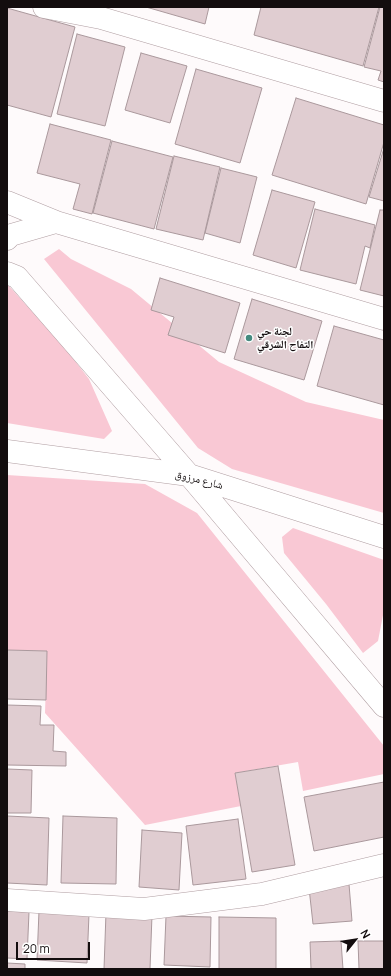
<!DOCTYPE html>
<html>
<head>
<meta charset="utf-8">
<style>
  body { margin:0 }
  #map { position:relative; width:391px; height:976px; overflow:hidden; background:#fefafb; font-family:Manrope,sans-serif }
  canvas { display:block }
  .frame { position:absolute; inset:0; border:8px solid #130d0e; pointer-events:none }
  .north { position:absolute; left:335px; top:920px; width:40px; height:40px; -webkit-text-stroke:3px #fff; paint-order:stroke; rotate:60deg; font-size:11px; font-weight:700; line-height:16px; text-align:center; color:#130d0e }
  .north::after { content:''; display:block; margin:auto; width:14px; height:18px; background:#130d0e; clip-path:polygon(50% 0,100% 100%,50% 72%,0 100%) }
  .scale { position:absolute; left:16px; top:942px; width:74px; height:18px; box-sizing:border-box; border:2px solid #130d0e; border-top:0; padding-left:5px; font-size:12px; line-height:14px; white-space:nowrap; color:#130d0e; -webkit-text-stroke:3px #fff; paint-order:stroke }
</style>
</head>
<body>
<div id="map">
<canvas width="391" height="976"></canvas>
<div class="frame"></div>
<div class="north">N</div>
<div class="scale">20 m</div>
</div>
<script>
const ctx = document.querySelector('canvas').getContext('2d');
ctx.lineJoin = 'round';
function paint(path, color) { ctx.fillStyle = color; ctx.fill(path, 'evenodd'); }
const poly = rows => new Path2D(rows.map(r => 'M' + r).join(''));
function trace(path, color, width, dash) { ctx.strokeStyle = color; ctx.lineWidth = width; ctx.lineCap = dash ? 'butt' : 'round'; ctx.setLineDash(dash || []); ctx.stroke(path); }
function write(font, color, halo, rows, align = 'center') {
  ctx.font = font + ' Manrope,"Noto Naskh Arabic",sans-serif'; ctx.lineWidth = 3; ctx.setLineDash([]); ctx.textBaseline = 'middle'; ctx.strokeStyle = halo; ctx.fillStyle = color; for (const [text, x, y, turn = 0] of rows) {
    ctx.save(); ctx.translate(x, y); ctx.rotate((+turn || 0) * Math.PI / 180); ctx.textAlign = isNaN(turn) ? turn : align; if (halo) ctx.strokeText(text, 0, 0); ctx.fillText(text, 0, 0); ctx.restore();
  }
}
paint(poly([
  [59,249,71,259,131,289,219,362,306,402,384,420,384,513,232,469,198,448,44,259],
  [7,286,9,286,65,348,89,379,112,431,104,439,7,423],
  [7,475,145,484,197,513,384,746,384,774,303,791,298,762,235,773,241,806,145,825,45,713,47,651,7,650],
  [293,528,384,560,384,610,378,641,363,653,326,604,284,553,282,537]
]), '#f9c8d4');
const building = poly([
  [146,7,209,7,205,24,146,7],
  [261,7,379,7,363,66,254,35,261,7],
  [380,7,384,7,384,82,378,80,381,71,364,67,380,7],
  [7,8,75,27,51,117,7,105,7,8],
  [77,34,125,47,105,126,57,114,77,34],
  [141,53,187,66,170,123,125,110,141,53],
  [196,69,262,88,240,163,175,144,196,69],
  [296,98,384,125,384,142,366,204,272,175,296,98],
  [50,124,111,140,92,214,73,209,80,184,37,173,50,124],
  [112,141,173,157,154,229,93,213,112,141],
  [384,148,384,201,369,197,384,148],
  [174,156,220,167,203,240,156,229,174,156],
  [221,168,257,177,240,243,205,233,221,168],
  [272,190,315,202,296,268,253,255,272,190],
  [315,209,375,225,370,248,365,246,356,284,300,270,315,209],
  [380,210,384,210,384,296,360,290,380,210],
  [160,278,240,303,225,353,168,335,174,317,151,310,160,278],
  [252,299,322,321,304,380,234,359,252,299],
  [334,326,384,340,384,405,317,386,334,326],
  [7,650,47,651,46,700,7,699,7,650],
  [7,705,41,706,40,725,54,725,53,751,66,752,66,766,7,765,7,705],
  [278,766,295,865,252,872,235,773,278,766],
  [7,769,32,770,31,813,7,813,7,769],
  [384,782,384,837,314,851,304,797,384,782],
  [7,816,49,818,47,885,7,883,7,816],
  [63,816,117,818,116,884,61,883,63,816],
  [238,819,246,879,193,885,186,826,238,819],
  [142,830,182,833,179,890,139,887,142,830],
  [349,884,352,921,313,924,309,888,349,884],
  [7,911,29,912,27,959,7,958,7,911],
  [39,911,89,914,87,963,37,960,39,911],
  [106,913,152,915,150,969,104,969,106,913],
  [166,916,211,917,210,967,164,965,166,916],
  [219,917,276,918,276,969,219,969,219,917],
  [341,941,343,969,311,969,310,942,341,941],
  [358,941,384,941,384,969,359,969,358,941],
  [7,963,25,964,25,969,7,969,7,963]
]);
paint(building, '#e0cdd1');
trace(building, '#aa989c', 1);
const minor = poly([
  [44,7,101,18,384,101],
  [7,202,56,222,384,319],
  [7,239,11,235,56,222],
  [7,273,17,277,189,475,384,706],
  [7,451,189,475,384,537],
  [7,900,144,909,262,894,384,865]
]);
trace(minor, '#b09ea2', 23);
trace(minor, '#fff', 22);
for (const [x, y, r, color] of [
  [249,338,4,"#458a7f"]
]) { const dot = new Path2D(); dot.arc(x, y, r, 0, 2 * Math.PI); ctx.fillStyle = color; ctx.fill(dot); trace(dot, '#fff', 1.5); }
write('bold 11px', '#130d0e', '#fff', [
  ["لجنة حي",257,332],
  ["التفاح الشرقي",257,345]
], 'left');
write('11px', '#130d0e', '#fff', [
  ["شارع مرزوق",199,480,14]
]);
</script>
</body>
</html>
